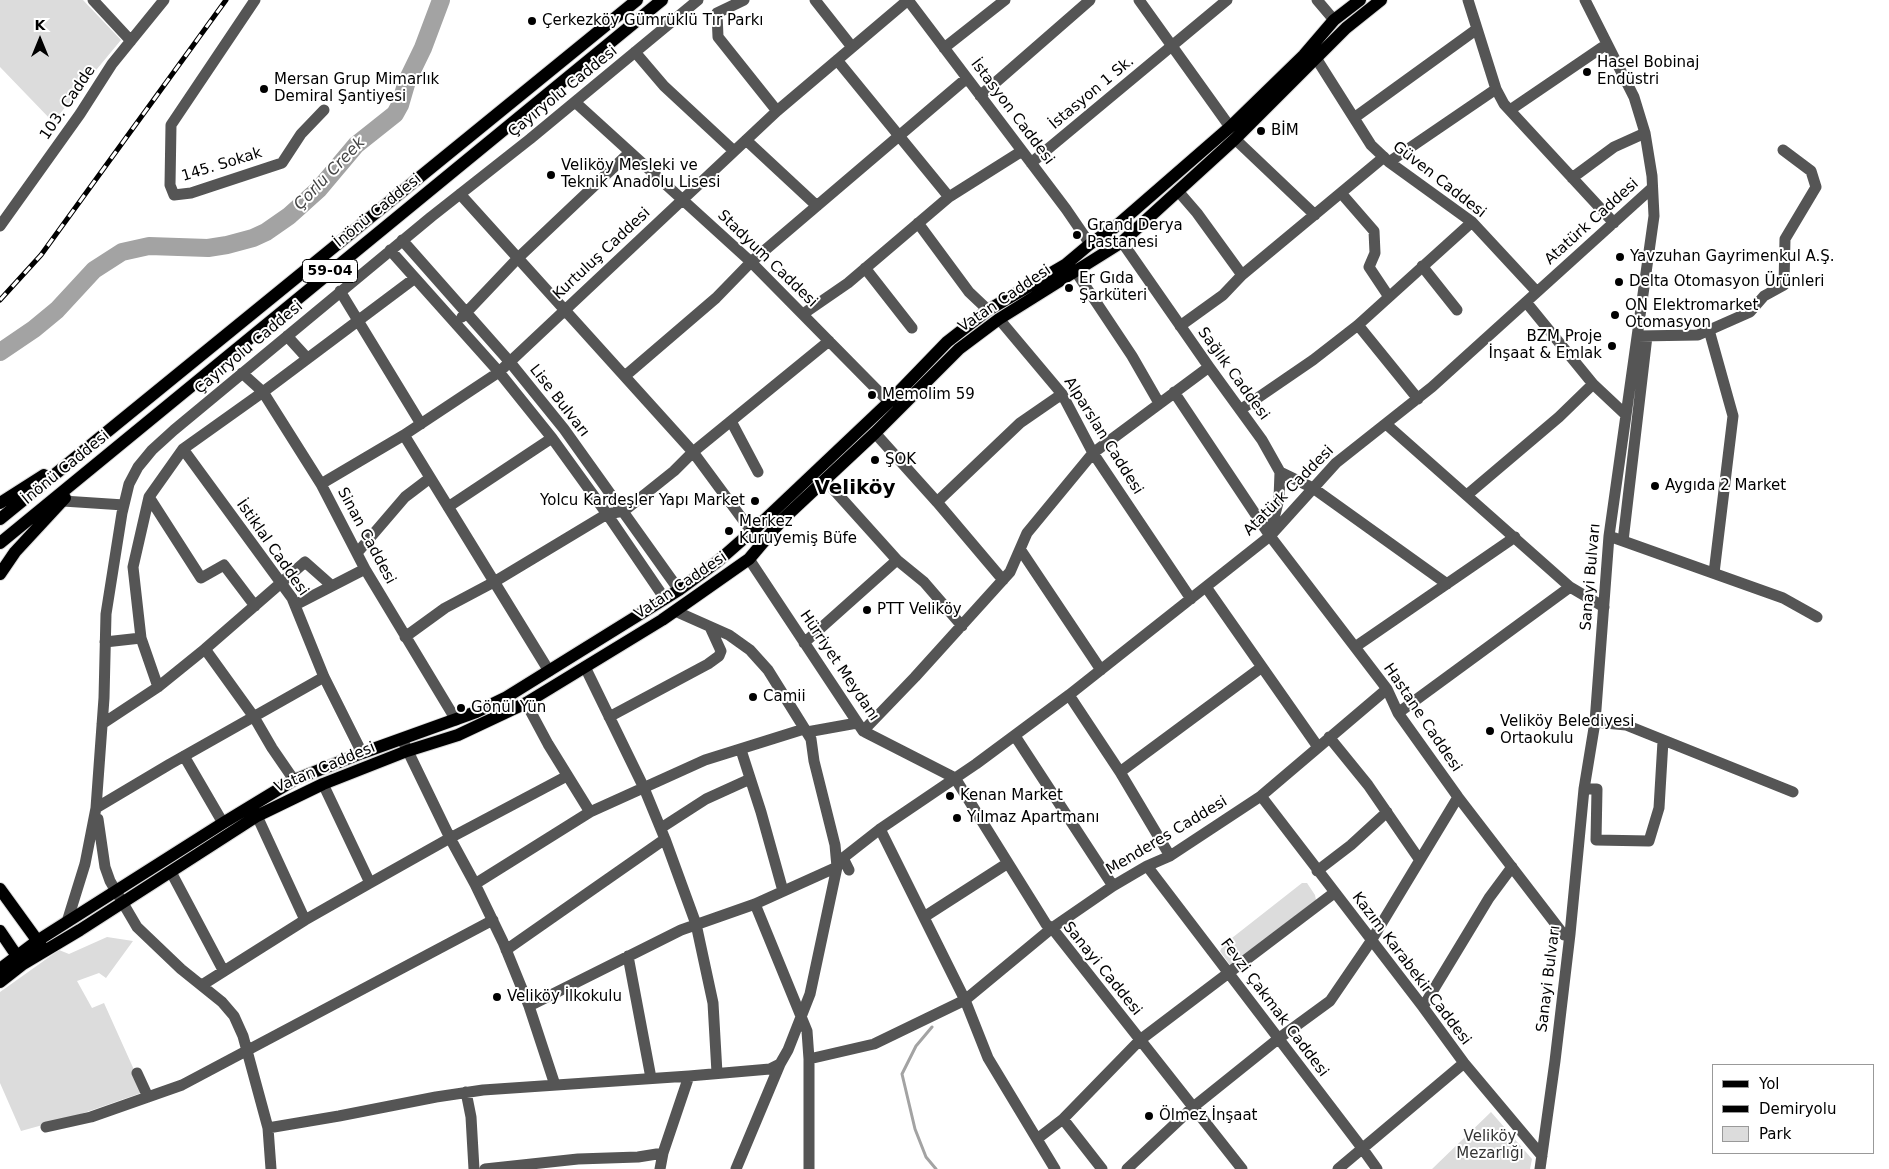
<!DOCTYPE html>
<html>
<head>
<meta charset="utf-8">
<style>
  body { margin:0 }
  #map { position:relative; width:1889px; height:1169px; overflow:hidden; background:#fff; font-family:"DejaVu Sans",sans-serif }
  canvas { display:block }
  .legend { position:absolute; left:1712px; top:1064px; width:162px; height:90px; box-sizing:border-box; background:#fff; border:1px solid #999; margin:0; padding:6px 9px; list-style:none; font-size:15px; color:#000 }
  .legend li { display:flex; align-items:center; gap:10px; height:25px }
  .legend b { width:25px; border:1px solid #999 }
  .north { position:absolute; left:15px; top:15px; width:50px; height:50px; -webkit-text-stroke:4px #fff; paint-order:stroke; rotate:0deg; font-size:14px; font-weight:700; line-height:20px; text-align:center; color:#000 }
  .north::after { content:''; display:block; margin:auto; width:18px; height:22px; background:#000; clip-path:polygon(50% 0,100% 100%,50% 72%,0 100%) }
</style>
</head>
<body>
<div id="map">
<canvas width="1889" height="1169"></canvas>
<ul class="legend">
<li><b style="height:6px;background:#000"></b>Yol</li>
<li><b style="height:6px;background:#000"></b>Demiryolu</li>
<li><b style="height:14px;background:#dcdcdc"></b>Park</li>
</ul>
<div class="north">K</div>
</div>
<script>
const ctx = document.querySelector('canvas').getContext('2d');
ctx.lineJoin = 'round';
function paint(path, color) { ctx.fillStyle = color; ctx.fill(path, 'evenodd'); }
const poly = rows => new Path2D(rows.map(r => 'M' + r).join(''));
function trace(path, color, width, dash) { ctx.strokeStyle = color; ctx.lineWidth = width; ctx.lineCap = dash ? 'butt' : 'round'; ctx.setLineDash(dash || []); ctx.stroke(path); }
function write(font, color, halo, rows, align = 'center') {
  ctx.font = font + ' "DejaVu Sans",sans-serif'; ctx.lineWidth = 4; ctx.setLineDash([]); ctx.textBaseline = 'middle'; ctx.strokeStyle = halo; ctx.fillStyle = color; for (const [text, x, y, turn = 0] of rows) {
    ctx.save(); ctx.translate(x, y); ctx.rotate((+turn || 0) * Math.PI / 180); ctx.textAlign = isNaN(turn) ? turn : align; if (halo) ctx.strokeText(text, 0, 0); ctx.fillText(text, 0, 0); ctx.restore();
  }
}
paint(poly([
  [0,0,83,0,121,40,53,122,0,67],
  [1302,883,1307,883,1315,895,1316,900,1230,965,1220,951,1223,945],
  [107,937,133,941,106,978,99,973,77,981,92,1008,104,1003,144,1092,75,1116,21,1131,0,1083,0,992,59,950,69,954],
  [1491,1112,1532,1159,1530,1169,1432,1169]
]), '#dcdcdc');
trace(poly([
  [932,1027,916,1046,902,1074,915,1129,926,1157,936,1169]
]), '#a3a3a3', 3);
trace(poly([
  [0,352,34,329,57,310,94,270,122,252,149,246,208,248,227,245,253,238,266,232,289,216,319,189,356,145,395,114,400,105,407,81,423,48,441,0]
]), '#a3a3a3', 18);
const major = poly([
  [0,503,44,475],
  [0,519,637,0],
  [0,543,662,0],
  [0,574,15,552,65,498],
  [0,889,42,947],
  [0,931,21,962],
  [0,969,37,941,223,823,294,780,362,753,476,712,505,698,679,590,717,562,758,526,889,402,947,342,988,310,1065,265,1090,244,1115,227,1230,127,1304,55,1334,20,1360,0],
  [0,982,23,964,80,930,257,816,323,784,407,751,458,735,526,703,662,620,702,592,749,559,782,520,875,433,959,349,999,319,1122,242,1235,139,1346,28,1381,0]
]);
trace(major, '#dbdbdb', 14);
trace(poly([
  [93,0,131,41],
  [255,0,171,125,170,185,174,195,191,193,282,163,301,134,324,110],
  [744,0,717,13,718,37,777,111],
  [815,0,852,47],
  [908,0,1066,209,1090,244],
  [1139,0,1230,127],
  [1317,0,1334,20],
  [1468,0,1496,89,1504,104,1614,223],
  [944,48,1005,0],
  [635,52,664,86,734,151],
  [1316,58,1371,145,1389,162,1472,222,1537,292],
  [837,60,949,197],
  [980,96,1090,0],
  [575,102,751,262,889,402],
  [1510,110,1607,44],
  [1354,118,1477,29],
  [1235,139,1315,215],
  [746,140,817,206],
  [1389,162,1496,89],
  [1031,163,1227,0],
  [1572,178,1614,147,1645,133],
  [1178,191,1197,213,1242,275],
  [1341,193,1374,231,1375,253,1369,267,1389,297],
  [460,194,693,452,752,532],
  [918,223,969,292,988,310],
  [0,226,80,114,112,64,164,0],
  [402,240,509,361,564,429,679,590],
  [1122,242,1209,367,1262,440,1280,472,1279,499,1270,534],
  [390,250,499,372,552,438,607,514,665,599],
  [1422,266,1457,310],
  [865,268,912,328],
  [1076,272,1132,356,1159,403],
  [340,291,421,424],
  [1526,302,1593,384,1626,415],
  [803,314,848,283,949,197,1022,151],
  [462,317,518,258,630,152],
  [999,319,1062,394,1093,453,1191,599],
  [1358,325,1418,399],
  [1180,326,1223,295,1242,275,1384,157],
  [1709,330,1733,416,1714,573],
  [287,336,307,358],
  [1638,336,1698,335,1750,312,1764,296,1784,285,1785,239,1816,187,1811,171,1783,150],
  [242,373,263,392,321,484,365,569,456,720],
  [625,376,716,298,751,262,967,78],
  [1174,392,1270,536,1387,689,1398,713,1458,797,1564,935,1570,934],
  [1240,410,1313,360,1358,325,1472,222],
  [731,421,758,472],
  [1386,424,1570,587,1604,607],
  [875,433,937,502,1003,580],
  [404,435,549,671],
  [183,449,292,598,324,677,362,753],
  [1280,472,1313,488,1447,584],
  [825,480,897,560,924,582,962,626],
  [321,484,404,435,499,372,777,111,908,0],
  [1467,495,1559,417,1593,384],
  [149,497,201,578,224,565,255,606],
  [63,501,124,505],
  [937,502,1020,423,1062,394],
  [448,507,552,438],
  [1609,536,1783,598,1817,617],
  [1623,541,1647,336],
  [1020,549,1101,670],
  [357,553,405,497,430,478],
  [749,559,863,731,955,778],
  [1206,587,1318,747],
  [295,605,365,569],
  [405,637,445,608,494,582,607,514,624,511,674,471,693,452,829,341],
  [105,642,141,638],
  [804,643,897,560],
  [1355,647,1515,537],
  [205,649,254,717,272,748,294,780],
  [585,667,644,788,665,839,696,924,713,1003,717,1073],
  [158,687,141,638,133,567,149,497,183,449,263,392,415,278],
  [1069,695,1120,772,1170,856],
  [526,703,548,744,590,812],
  [1398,713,1570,587],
  [609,717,708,664,719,656,721,651,710,627],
  [1595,722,1626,725,1793,792],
  [102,724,158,687,205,649,305,562,331,585],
  [863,731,915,677,1010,572,1027,533,1093,453,1209,367],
  [807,732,857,723],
  [1015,736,1113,886],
  [1329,737,1368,785,1419,859],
  [402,739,450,838,475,884,503,942,529,1006,555,1085],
  [741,750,761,812,783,891],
  [184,756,223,823],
  [1120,772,1262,667],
  [955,778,1046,924,1052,928,1242,1169],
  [323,784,370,883],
  [1584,789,1597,789,1596,840,1649,841,1659,808,1663,741],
  [1261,796,1423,1007,1464,1063,1542,1156],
  [96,808,170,764,324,677],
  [257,816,305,920],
  [98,819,105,867,110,881,137,927,181,969,222,1002,234,1016,243,1036,268,1128,271,1169],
  [661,828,706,799,750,779],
  [880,829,965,1000,988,1058,1055,1169],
  [843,858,849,870],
  [1147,866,1362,1148,1377,1169],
  [1317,871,1351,845,1387,812],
  [171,872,223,970],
  [475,884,590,812,705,760,804,729],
  [755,904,807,1031,809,1059,809,1169],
  [924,917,1008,863],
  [67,922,85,864,96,808,104,698,106,614,122,513,129,484,138,467,152,450,174,430,431,217,530,139,698,0],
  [506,950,665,839],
  [628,956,651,1078],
  [202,985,305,920,370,883,450,838,567,776],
  [529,1006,681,930,755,904,837,867,843,858,880,829,976,764,1069,695,1270,536,1336,463,1432,387,1652,188],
  [1423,1007,1489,898,1512,867],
  [809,1059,874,1044,965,1000,1052,928,1113,886,1147,866,1170,856,1261,796,1387,689],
  [137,1073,148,1097],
  [466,1092,471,1117,474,1169],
  [1063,1119,1102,1169],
  [46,1127,91,1117,182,1085,493,920],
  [268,1128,339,1116,436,1097,483,1090,689,1076,770,1069,780,1064,788,1050,810,994,837,867,835,845,814,761,811,739,768,670,750,650,729,635,675,611],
  [1037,1139,1063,1119,1140,1040,1334,893],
  [485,1169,578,1159,638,1157,663,1153],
  [660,1169,663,1153,689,1076],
  [736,1169,780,1064],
  [1127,1169,1192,1108,1278,1039,1330,1001,1371,941,1458,797],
  [1338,1169,1464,1063],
  [1540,1169,1555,1061,1570,934,1584,789,1595,722,1609,536,1654,216,1652,176,1645,133,1634,97,1585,0]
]), '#555', 11);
trace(major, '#000', 12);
const rail = poly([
  [0,300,41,255,226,0]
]);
trace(rail, '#000', 5);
trace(rail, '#fff', 3, [9]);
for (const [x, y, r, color] of [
  [532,21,5,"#000"],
  [1587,72,5,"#000"],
  [264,89,5,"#000"],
  [1261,131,5,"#000"],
  [551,175,5,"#000"],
  [1077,235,5,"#000"],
  [1620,257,5,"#000"],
  [1619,282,5,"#000"],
  [1069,288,5,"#000"],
  [1615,315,5,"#000"],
  [1612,346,5,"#000"],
  [872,395,5,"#000"],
  [875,460,5,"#000"],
  [1655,486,5,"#000"],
  [755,501,5,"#000"],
  [729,531,5,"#000"],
  [867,610,5,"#000"],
  [753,697,5,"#000"],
  [461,708,5,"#000"],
  [1490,731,5,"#000"],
  [950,796,5,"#000"],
  [957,818,5,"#000"],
  [497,997,5,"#000"],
  [1149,1116,5,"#000"]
]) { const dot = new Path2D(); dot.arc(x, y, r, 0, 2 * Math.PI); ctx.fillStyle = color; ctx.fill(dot); trace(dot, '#fff', 2); }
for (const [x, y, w] of [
  [330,271,55]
]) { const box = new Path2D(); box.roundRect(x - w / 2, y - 11.5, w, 23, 4); ctx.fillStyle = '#fff'; ctx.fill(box); trace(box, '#000', 1); }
write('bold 14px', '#000', null, [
  ["59-04",330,271]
]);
write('15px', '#000', '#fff', [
  ["Çerkezköy Gümrüklü Tır Parkı",542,21],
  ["Hasel Bobinaj",1597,63],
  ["Endüstri",1597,80],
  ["Mersan Grup Mimarlık",274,80],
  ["Demiral Şantiyesi",274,97],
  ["BİM",1271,131],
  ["Veliköy Mesleki ve",561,166],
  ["Teknik Anadolu Lisesi",561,183],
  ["Grand Derya",1087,226],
  ["Pastanesi",1087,243],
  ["Yavzuhan Gayrimenkul A.Ş.",1630,257],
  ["Er Gıda",1079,279],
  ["Şarküteri",1079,296],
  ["Delta Otomasyon Ürünleri",1629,282],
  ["ON Elektromarket",1625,306],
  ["Otomasyon",1625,323],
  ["BZM Proje",1602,337,"right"],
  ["İnşaat & Emlak",1602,354,"right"],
  ["Memolim 59",882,395],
  ["ŞOK",885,460],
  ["Aygıda 2 Market",1665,486],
  ["Yolcu Kardeşler Yapı Market",745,501,"right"],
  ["Merkez",739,522],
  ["Kuruyemiş Büfe",739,539],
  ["PTT Veliköy",877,610],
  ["Camii",763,697],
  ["Gönül Yün",471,708],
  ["Veliköy Belediyesi",1500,722],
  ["Ortaokulu",1500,739],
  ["Kenan Market",960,796],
  ["Yılmaz Apartmanı",967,818],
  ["Veliköy İlkokulu",507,997],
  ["Ölmez İnşaat",1159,1116]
], 'left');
write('15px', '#000', '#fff', [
  ["Çayıryolu Caddesi",563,92,-39],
  ["İstasyon 1 Sk.",1092,93,-40],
  ["103. Cadde",68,103,-56],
  ["İstasyon Caddesi",1012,112,53],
  ["145. Sokak",222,165,-17],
  ["Güven Caddesi",1439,180,38],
  ["İnönü Caddesi",378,211,-39],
  ["Atatürk Caddesi",1592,222,-42],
  ["Kurtuluş Caddesi",602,254,-43],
  ["Stadyum Caddesi",767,259,44],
  ["Vatan Caddesi",1005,299,-34],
  ["Çayıryolu Caddesi",249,348,-40],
  ["Sağlık Caddesi",1233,374,54],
  ["Lise Bulvarı",559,401,52],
  ["Alparslan Caddesi",1103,436,58],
  ["İnönü Caddesi",66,468,-39],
  ["Atatürk Caddesi",1289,491,-45],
  ["Sinan Caddesi",366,536,62],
  ["İstiklal Caddesi",272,548,55],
  ["Sanayi Bulvarı",1591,577,-85],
  ["Vatan Caddesi",681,586,-34],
  ["Hürriyet Meydanı",839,666,56],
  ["Hastane Caddesi",1422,718,56],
  ["Vatan Caddesi",325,768,-23],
  ["Menderes Caddesi",1167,836,-31],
  ["Sanayi Caddesi",1102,969,51],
  ["Kazım Karabekir Caddesi",1411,969,53],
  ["Sanayi Bulvarı",1549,979,-83],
  ["Fevzi Çakmak Caddesi",1274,1008,53]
]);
write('15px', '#333', '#fff', [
  ["Veliköy",1490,1137],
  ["Mezarlığı",1490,1154]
]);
write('italic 16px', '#444', '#fff', [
  ["Çorlu Creek",330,174,-46]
]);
write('bold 20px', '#000', '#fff', [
  ["Veliköy",855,489]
]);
</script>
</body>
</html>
